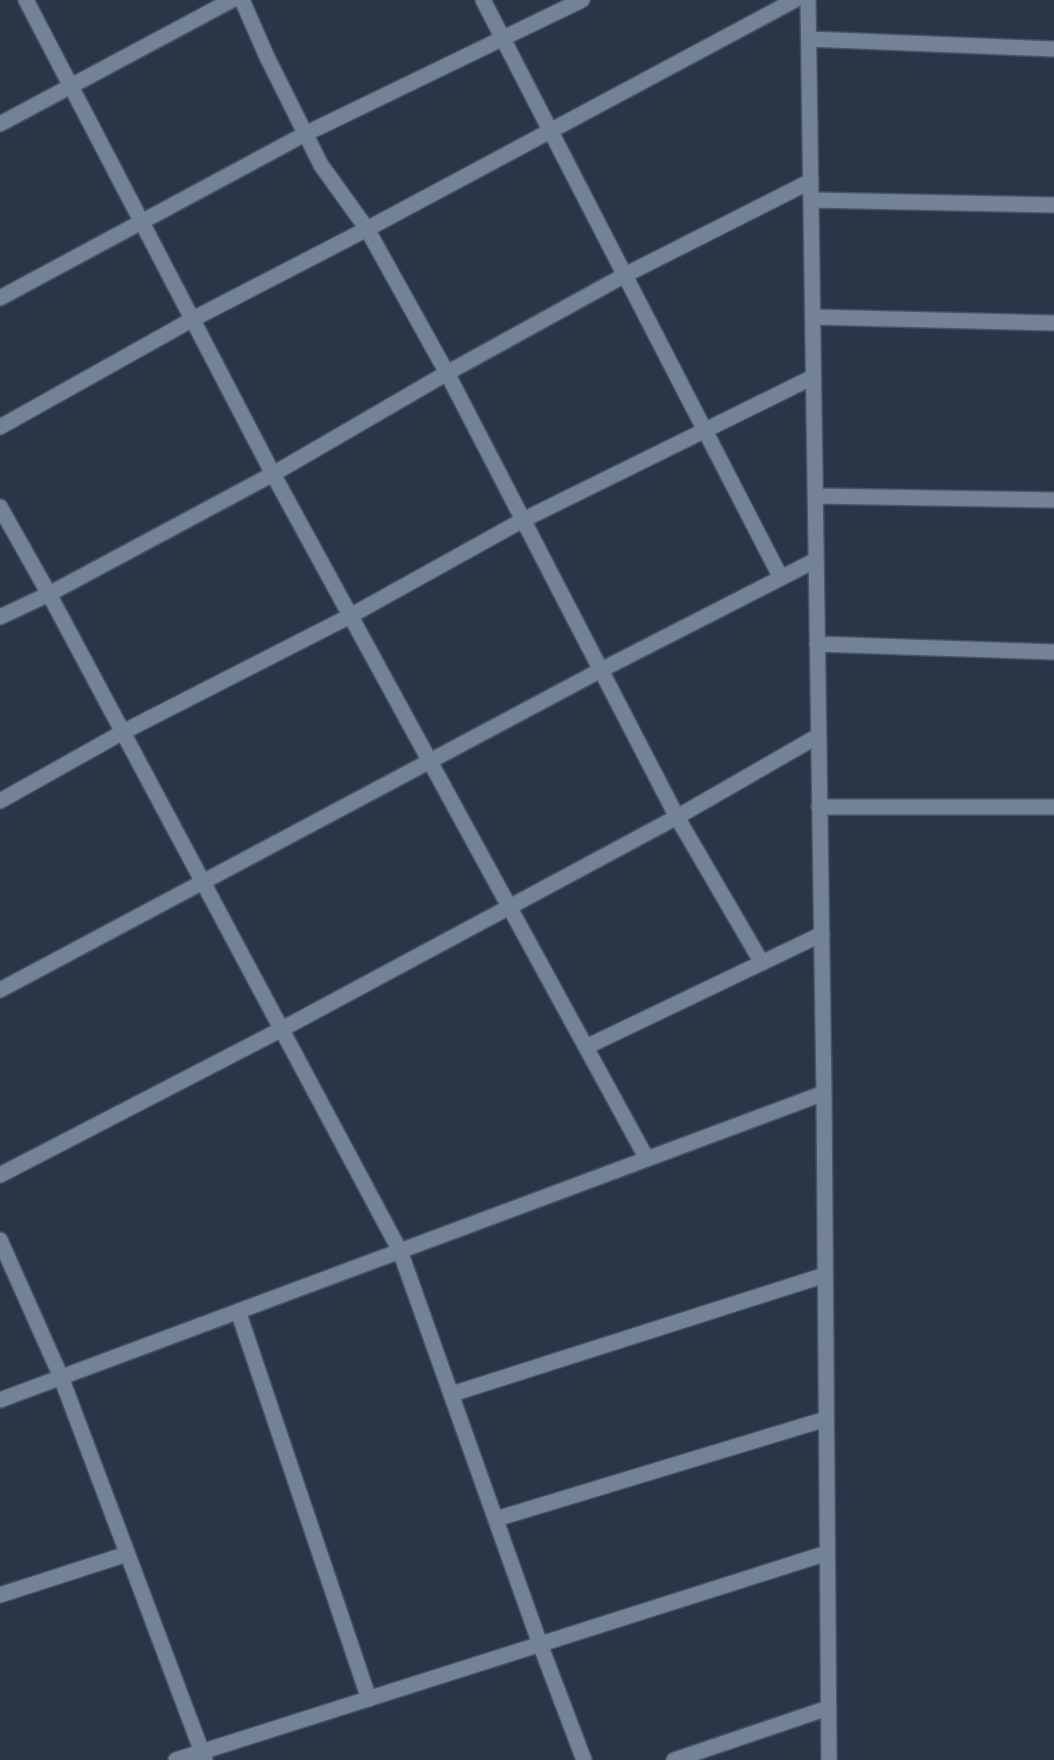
<!DOCTYPE html>
<html>
<head>
<meta charset="utf-8">
<style>
  body { margin:0 }
  canvas { display:block; background:#293647 }
</style>
</head>
<body>
<canvas width="1054" height="1760"></canvas>
<script>
const ctx = document.querySelector('canvas').getContext('2d');
ctx.lineJoin = 'round';
const poly = rows => new Path2D(rows.map(r => 'M' + r).join(''));
function trace(path, color, width, dash) { ctx.strokeStyle = color; ctx.lineWidth = width; ctx.lineCap = dash ? 'butt' : 'round'; ctx.setLineDash(dash || []); ctx.stroke(path); }
const street = poly([
  [26,0,273,474,647,1159],
  [242,0,267,57,321,165,367,229,447,373,677,817,762,963],
  [483,0,781,578],
  [808,0,824,1093],
  [809,39,1054,49],
  [0,124,232,0],
  [811,200,1054,205],
  [0,298,305,134,582,0],
  [813,317,1054,323],
  [0,427,193,319,367,229,795,0],
  [815,496,1054,500],
  [0,507,49,594,400,1251,540,1644,584,1760],
  [0,617,49,594,273,474,447,373,625,275,811,181],
  [817,644,1054,652],
  [0,801,123,732,350,616,523,520,813,377],
  [819,807,1054,807],
  [0,990,601,670,816,560],
  [586,1047,822,934],
  [0,1175,282,1029,677,817,818,736],
  [0,1240,61,1377,205,1760],
  [238,1311,369,1699],
  [452,1394,825,1275],
  [0,1400,824,1093,829,1760],
  [496,1519,826,1419],
  [0,1595,127,1554],
  [176,1760,827,1553],
  [674,1760,828,1708]
]);
trace(street, '#495462', 18);
trace(street, '#738296', 15);
</script>
</body>
</html>
